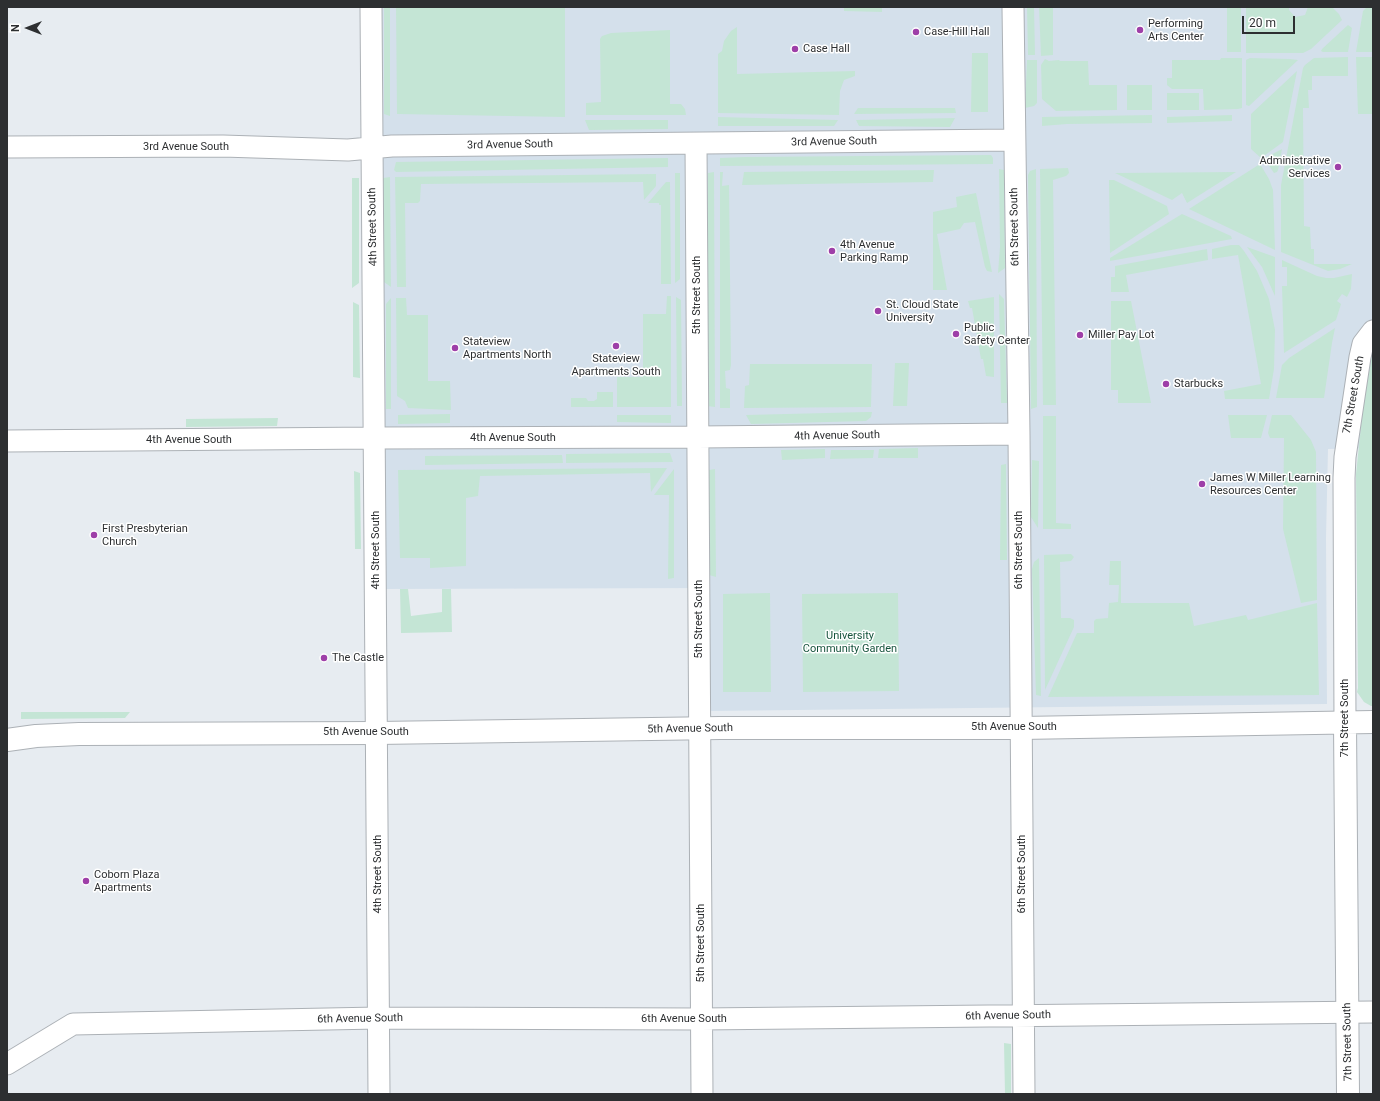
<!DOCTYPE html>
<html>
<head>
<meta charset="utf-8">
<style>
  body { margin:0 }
  #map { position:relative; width:1380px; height:1101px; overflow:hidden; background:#e7ecf1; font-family:Roboto,sans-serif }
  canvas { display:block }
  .frame { position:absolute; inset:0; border:8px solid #2d2f31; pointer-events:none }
  .north { position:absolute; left:8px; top:8px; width:40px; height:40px; -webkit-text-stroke:3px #fff; paint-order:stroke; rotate:270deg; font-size:11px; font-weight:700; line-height:16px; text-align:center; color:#2d2f31 }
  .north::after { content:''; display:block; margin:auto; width:14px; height:18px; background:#2d2f31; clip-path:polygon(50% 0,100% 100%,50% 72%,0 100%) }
  .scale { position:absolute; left:1242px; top:16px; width:53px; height:18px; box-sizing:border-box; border:2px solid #2d2f31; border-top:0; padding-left:5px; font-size:12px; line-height:14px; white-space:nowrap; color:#2d2f31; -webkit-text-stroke:3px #fff; paint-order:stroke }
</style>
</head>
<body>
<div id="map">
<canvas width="1380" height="1101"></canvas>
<div class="frame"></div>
<div class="north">N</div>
<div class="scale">20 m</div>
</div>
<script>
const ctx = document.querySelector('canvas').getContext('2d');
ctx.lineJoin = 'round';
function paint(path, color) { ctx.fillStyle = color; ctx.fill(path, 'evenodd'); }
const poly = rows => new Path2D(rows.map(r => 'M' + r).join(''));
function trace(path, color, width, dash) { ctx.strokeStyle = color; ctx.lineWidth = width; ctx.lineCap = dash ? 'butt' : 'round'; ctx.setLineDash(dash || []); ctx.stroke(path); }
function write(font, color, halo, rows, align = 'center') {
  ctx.font = font + ' Roboto,sans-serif'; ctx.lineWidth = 3; ctx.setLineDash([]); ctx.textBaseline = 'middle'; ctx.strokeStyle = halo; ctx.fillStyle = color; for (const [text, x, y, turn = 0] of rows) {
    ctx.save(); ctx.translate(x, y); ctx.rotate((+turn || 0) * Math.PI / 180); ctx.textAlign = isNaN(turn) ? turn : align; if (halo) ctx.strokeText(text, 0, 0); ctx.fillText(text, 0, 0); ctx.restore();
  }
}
paint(poly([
  [381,7,1373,7,1373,448,1328,449,1326,538,1327,704,708,711,707,588,385,589]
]), '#d4e0eb');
paint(poly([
  [384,7,390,7,390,116,384,114],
  [396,7,565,7,565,117,397,114],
  [844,7,882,7,882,12,844,11],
  [1027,7,1034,7,1035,55,1028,55],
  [1039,7,1053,7,1053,55,1041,56],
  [1227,7,1241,7,1241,52,1227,52],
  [1246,7,1289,7,1289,10,1295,17,1305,15,1308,7,1332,7,1339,14,1342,20,1311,49,1303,53,1246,53],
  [1367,7,1373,7,1373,52,1356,52,1363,11],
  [1348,25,1352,28,1348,52,1323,52,1321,51,1322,49],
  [737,27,737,74,855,71,855,76,844,80,840,91,839,115,718,113,718,54,722,51,724,41,731,31],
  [670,30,670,104,681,104,685,109,686,115,586,115,586,103,601,102,600,39,602,36,611,33],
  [972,53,988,53,988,112,971,112],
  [1348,57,1348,76,1312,76,1312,90,1308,90,1309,108,1303,108,1304,226,1310,227,1311,249,1314,249,1314,264,1352,264,1340,269,1328,271,1281,252,1281,185,1303,68,1305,65,1314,58],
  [1356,57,1373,57,1373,114,1358,114],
  [1221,58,1242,58,1242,108,1238,109,1204,110,1203,89,1172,89,1167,85,1167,78,1172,78,1172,60,1220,60],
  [1250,58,1290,59,1298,60,1249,106,1246,105,1246,60],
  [1045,59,1049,61,1059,60,1060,61,1088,61,1089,85,1117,85,1117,110,1056,111,1042,99,1041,65],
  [1027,60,1037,60,1037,103,1034,106,1025,108],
  [1297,71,1283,142,1261,158,1251,149,1251,114],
  [1127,85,1152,85,1152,110,1127,110],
  [1167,93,1199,93,1199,110,1167,110],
  [858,108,955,108,956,113,854,114],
  [1152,115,1152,123,1067,124,1042,126,1042,117],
  [1232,115,1232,121,1167,123,1167,117],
  [718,117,838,120,834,126,718,126],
  [955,118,950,127,859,126,856,120],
  [585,120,668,120,668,129,589,130],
  [1282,149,1278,170,1277,172,1274,173,1268,164,1263,159],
  [991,155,993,158,993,164,720,166,720,158,745,157],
  [668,158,668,167,396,172,394,170,396,162],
  [1260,164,1269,179,1273,190,1275,250,1189,209],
  [1068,168,1069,173,1066,176,1053,180,1056,405,1043,405,1040,169],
  [999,169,1004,170,1005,268,998,273,1000,247],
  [1036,169,1037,407,1031,409,1028,175,1030,171],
  [934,170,933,182,742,185,744,172],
  [714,172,715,407,707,406,708,173],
  [720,172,723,172,722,186,729,185,731,365,730,370,725,371,726,388,730,389,730,408,720,408],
  [1236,172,1187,203,1182,193,1172,200,1115,173],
  [675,173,680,173,680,279,675,283],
  [656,174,656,186,644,200,643,182,421,184,420,201,418,203,405,203,406,287,397,287,395,177],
  [390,177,391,287,384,282,383,178],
  [352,178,359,178,359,283,352,288],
  [1109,180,1114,180,1167,206,1169,214,1110,253],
  [666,182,670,182,671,284,661,284,661,205,659,205,659,203,648,203],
  [976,193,992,272,987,271,985,267,975,222,964,223,960,229,937,234,947,290,933,290,933,212,957,207,956,197],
  [1182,214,1231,236,1232,239,1110,261,1110,258],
  [1231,245,1239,245,1244,251,1257,271,1269,299,1275,330,1274,369,1269,399,1225,399,1224,391,1261,384,1238,255,1212,259,1212,249],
  [1247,247,1275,257,1275,296,1262,267],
  [1207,249,1208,260,1126,275,1129,292,1111,292,1111,277,1115,277,1115,266],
  [1282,260,1317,276,1326,278,1334,278,1352,274,1351,289,1347,297,1342,294,1337,301,1341,304,1336,320,1284,353,1282,286,1287,286,1287,267,1282,267],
  [999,294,1004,299,1007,403,1001,403],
  [667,296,671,296,671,407,617,407,617,377,643,377,643,314,666,314],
  [676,297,681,300,682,406,677,406],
  [994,297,994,377,986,376,983,359,981,359,972,308,970,308,968,301],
  [391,298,391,409,386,409,386,304],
  [396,298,406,298,407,315,428,315,428,381,450,381,451,410,408,408,405,401,397,396],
  [1111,301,1131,301,1151,403,1118,403,1118,390,1111,390],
  [353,302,359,305,360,378,353,377],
  [1335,328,1332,343,1324,398,1276,398,1282,365,1289,358],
  [1373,349,1373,706,1371,706,1364,702,1357,692,1358,688,1356,474,1363,407],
  [895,363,909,363,907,406,893,406],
  [750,364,872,364,871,407,744,408,745,386,749,385],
  [597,392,613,392,613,407,571,407,571,398,586,398,588,401,594,401,597,399],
  [867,412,872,412,871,417,866,421,751,424,746,415],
  [450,414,450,423,398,424,398,415],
  [617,415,671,415,671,423,617,422],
  [1228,415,1267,415,1261,438,1231,438],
  [1272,415,1291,415,1311,440,1316,452,1317,600,1301,603,1283,529,1284,438,1270,438,1268,433],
  [1043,416,1056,416,1056,523,1071,524,1071,529,1043,529],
  [278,418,277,426,186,427,186,419],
  [918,448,918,458,878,458,879,449],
  [825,449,825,458,782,460,781,450],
  [831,450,874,450,873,458,830,459],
  [670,453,673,462,566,463,566,454],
  [562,455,563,463,425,465,425,456],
  [1032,460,1039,461,1038,528,1031,517],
  [1006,464,1007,560,1000,560,1001,465],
  [667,468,651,492,650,473,480,476,478,496,466,498,466,566,430,568,430,558,400,558,398,470],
  [674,469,674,578,668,579,669,495,654,495],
  [715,469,716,577,709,575,709,470],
  [354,471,360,473,361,549,355,549],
  [1071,554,1074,557,1071,561,1060,562,1061,618,1070,618,1074,620,1074,627,1045,690,1044,555],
  [1039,558,1041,696,1036,695,1032,569,1034,562],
  [1110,561,1121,561,1121,603,1189,603,1194,626,1246,615,1248,620,1317,603,1319,695,1048,697,1077,633,1094,633,1094,621,1096,619,1108,618,1109,603,1118,602,1119,585,1109,585],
  [400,589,408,589,411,616,442,612,442,589,451,589,452,632,401,633],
  [770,593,771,692,723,692,723,594],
  [898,593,899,691,803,692,802,594],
  [21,712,130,712,125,718,21,719],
  [1004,1043,1011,1044,1011,1094,1005,1094]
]), '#c4e5d5');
const minor = poly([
  [371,7,379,1094],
  [1013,7,1019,434,1024,1094],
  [696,144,702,1094],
  [7,147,223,146,348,150,392,146,1014,140],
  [7,441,375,438,697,437,1019,434],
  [1345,723,1344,478,1345,457,1360,357,1363,344,1373,331],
  [7,1064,73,1024,378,1018,701,1019,1373,1012]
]);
const tertiary = poly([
  [1345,723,1348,1094],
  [7,740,36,736,79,734,377,733,720,728,1021,728,1373,722]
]);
trace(minor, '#acb1b6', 23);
trace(tertiary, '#acb1b6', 24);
trace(minor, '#fff', 21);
trace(tertiary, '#fff', 22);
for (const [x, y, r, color] of [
  [1140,30,4,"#9e3fa8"],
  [916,32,4,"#9e3fa8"],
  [795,49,4,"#9e3fa8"],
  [1338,167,4,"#9e3fa8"],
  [832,251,4,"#9e3fa8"],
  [878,311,4,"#9e3fa8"],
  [956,334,4,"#9e3fa8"],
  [1080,335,4,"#9e3fa8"],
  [616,346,4,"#9e3fa8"],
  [455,348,4,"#9e3fa8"],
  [1166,384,4,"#9e3fa8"],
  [1202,484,4,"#9e3fa8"],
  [94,535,4,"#9e3fa8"],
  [324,658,4,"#9e3fa8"],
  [86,881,4,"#9e3fa8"]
]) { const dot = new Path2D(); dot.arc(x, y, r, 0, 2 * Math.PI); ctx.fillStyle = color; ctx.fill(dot); trace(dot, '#fff', 1.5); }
write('11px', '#2d2f31', '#fff', [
  ["Performing",1148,24],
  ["Arts Center",1148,37],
  ["Case-Hill Hall",924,32],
  ["Case Hall",803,49],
  ["Administrative",1330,161,"right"],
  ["Services",1330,174,"right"],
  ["4th Avenue",840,245],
  ["Parking Ramp",840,258],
  ["St. Cloud State",886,305],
  ["University",886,318],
  ["Public",964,328],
  ["Safety Center",964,341],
  ["Miller Pay Lot",1088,335],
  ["Stateview",463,342],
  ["Apartments North",463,355],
  ["Stateview",616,359,"center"],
  ["Apartments South",616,372,"center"],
  ["Starbucks",1174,384],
  ["James W Miller Learning",1210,478],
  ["Resources Center",1210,491],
  ["First Presbyterian",102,529],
  ["Church",102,542],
  ["The Castle",332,658],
  ["Coborn Plaza",94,875],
  ["Apartments",94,888]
], 'left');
write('11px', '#2d2f31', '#fff', [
  ["3rd Avenue South",834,142,-1],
  ["3rd Avenue South",510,145,-1],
  ["3rd Avenue South",186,147],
  ["4th Street South",373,227,-91],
  ["6th Street South",1015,227,-91],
  ["5th Street South",697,295,-90],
  ["7th Street South",1354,395,-80],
  ["4th Avenue South",837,436,-1],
  ["4th Avenue South",513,438],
  ["4th Avenue South",189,440],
  ["4th Street South",376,550,-90],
  ["6th Street South",1019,550,-90],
  ["5th Street South",699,619,-90],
  ["7th Street South",1345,718,-90],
  ["5th Avenue South",1014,727],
  ["5th Avenue South",690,729,-1],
  ["5th Avenue South",366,732],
  ["4th Street South",378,874,-90],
  ["6th Street South",1022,874,-90],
  ["5th Street South",701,943,-90],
  ["6th Avenue South",1008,1016,-1],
  ["6th Avenue South",360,1019,-1],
  ["6th Avenue South",684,1019],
  ["7th Street South",1348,1042,-91]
]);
write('11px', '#17543d', '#fff', [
  ["University",850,636],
  ["Community Garden",850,649]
]);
</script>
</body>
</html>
